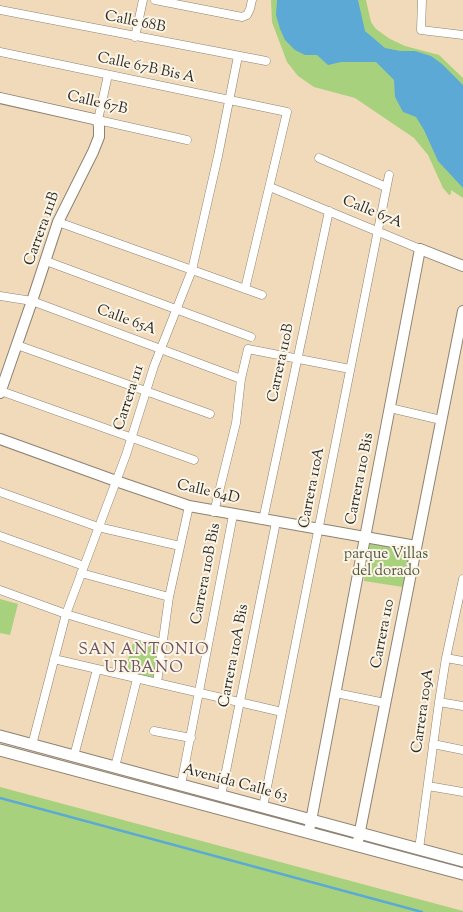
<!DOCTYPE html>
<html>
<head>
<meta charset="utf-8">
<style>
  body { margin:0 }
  canvas { display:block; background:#f1daba }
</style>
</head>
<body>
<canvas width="463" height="912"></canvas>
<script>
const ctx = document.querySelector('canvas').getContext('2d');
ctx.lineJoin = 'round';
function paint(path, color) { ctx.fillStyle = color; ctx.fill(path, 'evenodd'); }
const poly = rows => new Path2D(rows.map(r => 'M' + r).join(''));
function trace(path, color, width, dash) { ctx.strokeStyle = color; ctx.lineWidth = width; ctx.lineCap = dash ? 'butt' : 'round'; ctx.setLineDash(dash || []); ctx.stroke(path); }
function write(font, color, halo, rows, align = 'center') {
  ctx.font = font + ' "Sorts Mill Goudy",serif'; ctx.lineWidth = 4; ctx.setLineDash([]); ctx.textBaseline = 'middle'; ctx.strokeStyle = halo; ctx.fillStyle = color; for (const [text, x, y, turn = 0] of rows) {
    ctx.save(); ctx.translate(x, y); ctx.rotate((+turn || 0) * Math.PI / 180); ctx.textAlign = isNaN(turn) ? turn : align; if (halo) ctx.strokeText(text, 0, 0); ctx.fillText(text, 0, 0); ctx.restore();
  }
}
paint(poly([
  [271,0,366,0,371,22,376,29,390,39,405,46,439,55,463,78,463,198,451,190,451,194,449,195,443,188,428,155,414,138,355,98,314,87,298,76,287,62,272,22],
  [370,540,410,547,403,587,364,581],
  [0,599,18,604,10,635,0,633],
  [134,640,159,646,153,680,124,673],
  [0,787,463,911,463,912,0,912]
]), '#a7d17d');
paint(poly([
  [277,0,358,0,365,31,385,48,400,51,415,51,431,56,442,64,463,85,463,188,438,161,424,130,416,117,403,112,395,97,394,80,376,62,341,62,328,65,317,55,305,55,295,50,285,40,280,29,276,15]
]), '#5ca9d5');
trace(poly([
  [0,798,422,912]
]), '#5ca9d5', 2.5);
const minor = poly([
  [155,0,242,17,247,15,250,9,252,0],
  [422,0,421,30,463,35],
  [0,10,266,61],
  [135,37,143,0],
  [0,52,287,112,245,289],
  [108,75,98,120,187,140],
  [319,158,386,187],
  [270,187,420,249],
  [58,222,262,295],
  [46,261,251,337],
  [0,296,32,301,241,379],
  [17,345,210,414],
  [1,391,194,460],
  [390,408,441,420],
  [0,492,98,527,180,546],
  [214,512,236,423,241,379,248,349,350,369],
  [263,520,329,211],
  [0,536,84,566],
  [81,573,169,597],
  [0,590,66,614,162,643],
  [446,658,463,661],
  [54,659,282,712],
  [157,683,169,597,189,506],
  [336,693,385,703],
  [439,702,463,706],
  [154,731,191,738],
  [433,744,463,750],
  [32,745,66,614,126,455,154,366,192,270,218,156,238,56],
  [74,756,97,669],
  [115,767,137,679],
  [181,785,233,515],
  [428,786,463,792],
  [221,796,276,522],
  [263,807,389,175],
  [419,849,439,702,446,658,463,579]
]);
const tertiary = poly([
  [0,98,98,120,99,127,99,137,93,152,58,222,32,301,0,393],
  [0,439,116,481,189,506,416,546],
  [310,826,420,249,463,266],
  [357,846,463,311]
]);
const secondary = poly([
  [0,736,463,861],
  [0,750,463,874]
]);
trace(minor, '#8e8272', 9);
trace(tertiary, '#8e8272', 12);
trace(secondary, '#8e8272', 13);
trace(minor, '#fff', 8);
trace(tertiary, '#fff', 10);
trace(secondary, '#fff', 11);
write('15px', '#2b2b2b', '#fcf5e5', [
  ["Calle 68B",135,23,11],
  ["Calle 67B Bis A",146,69,12],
  ["Calle 67B",97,104,13],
  ["Calle 67A",372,213,22],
  ["Carrera 111B",43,229,-70],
  ["Calle 65A",126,321,20],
  ["Carrera 110B",282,363,-78],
  ["Carrera 111",130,398,-72],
  ["Carrera 110 Bis",361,479,-79],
  ["Carrera 110A",313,488,-79],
  ["Calle 64D",208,493,13],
  ["Carrera 110B Bis",207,574,-79],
  ["Carrera 110",384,634,-79],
  ["Carrera 110A Bis",235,656,-79],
  ["Carrera 109A",424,711,-82],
  ["Avenida Calle 63",235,784,15]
]);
write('15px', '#4a5440', '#fcf5e5', [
  ["parque Villas",386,555],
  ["del dorado",386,572]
]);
ctx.letterSpacing = '1px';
write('16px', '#6d5362', '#fcf5e5', [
  ["SAN ANTONIO",144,651],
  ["URBANO",144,669]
]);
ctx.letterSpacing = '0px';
</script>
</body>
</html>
